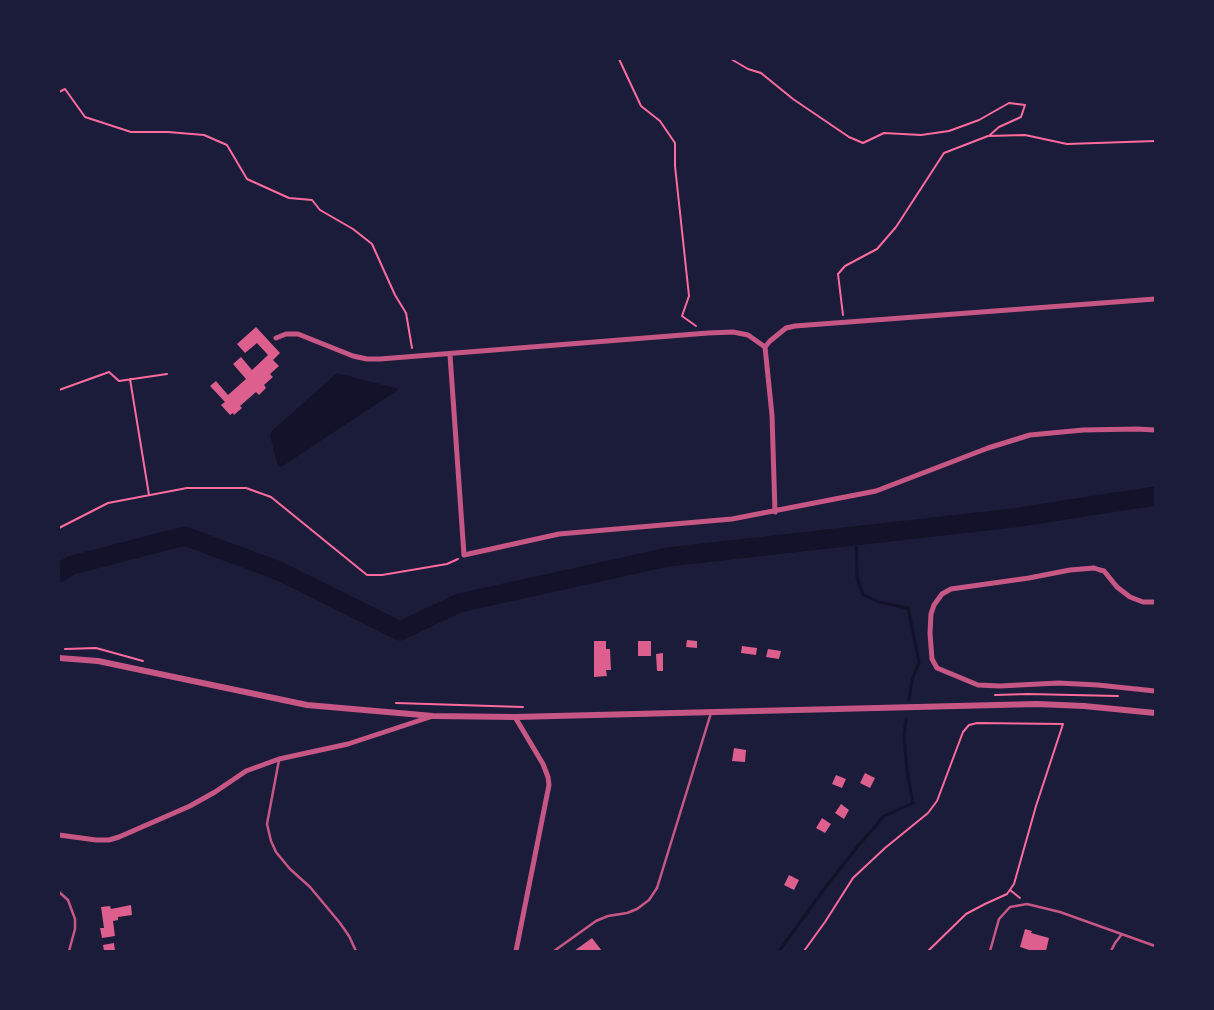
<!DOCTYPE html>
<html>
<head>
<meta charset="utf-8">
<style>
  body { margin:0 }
  #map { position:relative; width:1214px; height:1010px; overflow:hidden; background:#1b1b3a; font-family:"Exo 2",sans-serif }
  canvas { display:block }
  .frame { position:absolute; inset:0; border:60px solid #1b1b3a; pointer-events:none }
</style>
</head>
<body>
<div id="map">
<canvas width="1214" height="1010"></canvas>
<div class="frame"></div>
</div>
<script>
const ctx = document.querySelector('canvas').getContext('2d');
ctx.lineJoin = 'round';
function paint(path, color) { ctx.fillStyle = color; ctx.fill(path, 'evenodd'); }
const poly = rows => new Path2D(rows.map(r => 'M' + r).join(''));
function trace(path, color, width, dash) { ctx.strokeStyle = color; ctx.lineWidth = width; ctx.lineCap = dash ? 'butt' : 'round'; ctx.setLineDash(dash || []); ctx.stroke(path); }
paint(poly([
  [337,373,399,389,281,467,278,466,270,435,272,431]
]), '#12122b');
trace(poly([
  [856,536,857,577,863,595,879,602,908,608,919,662,912,680,909,700],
  [779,951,825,888,858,846,884,816,913,803,907,771,904,736,906,719]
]), '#12122b', 3);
trace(poly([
  [59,573,72,565,185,536,279,571,400,631,459,603,668,557,1013,518,1155,496]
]), '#12122b', 19);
paint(poly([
  [256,327,280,353,273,360,279,366,270,374,273,377,264,385,266,388,259,395,256,392,240,406,242,408,234,415,233,413,230,415,221,405,225,402,210,386,216,381,228,395,246,379,233,364,241,357,252,370,268,355,257,343,245,353,237,344],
  [687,640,697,641,697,648,686,647],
  [594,641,606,641,606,649,610,649,611,670,606,670,607,676,594,677],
  [638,641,651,641,651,656,638,656],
  [742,646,757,648,756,655,741,653],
  [768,649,781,651,779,659,766,657],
  [663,653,663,671,657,671,656,654],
  [734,748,746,750,745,762,732,761],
  [865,773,875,778,870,788,860,783],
  [836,775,846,779,842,788,832,784],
  [841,804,849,810,844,819,835,813],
  [822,818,831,824,825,833,816,828],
  [789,875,799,880,794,890,784,885],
  [131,905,132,915,118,917,118,920,113,921,115,936,102,938,100,928,104,928,101,907,110,906,111,909],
  [1025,929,1032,931,1031,933,1049,938,1046,951,1032,951,1020,947],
  [592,938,602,951,574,951],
  [114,943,115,951,104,951,103,945]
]), '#dd5f8e');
trace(poly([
  [619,59,641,106,660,121,675,143,675,166,689,296,682,316,696,326],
  [731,59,748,69,761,73,793,99,849,137,863,143,884,133,921,135,949,131,979,120,1009,103,1025,105,1021,117,999,127,990,135],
  [59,92,65,89,85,117,131,132,168,132,204,135,227,145,247,179,289,198,312,200,320,210,353,229,372,244,395,295,406,313,412,348],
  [843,315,838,274,845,266,877,249,896,227,944,153,988,136,1025,135,1067,144,1155,141],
  [130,379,149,495],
  [59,390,109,372,119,381,167,374],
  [59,528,108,503,187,488,246,488,271,497,367,575,382,575,447,564,458,559],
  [65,649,96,648,143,661],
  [995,695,1028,694,1118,696],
  [396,703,523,707],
  [1010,890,1020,898],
  [804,951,825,922,853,878,885,848,928,813,937,801,963,732,969,725,977,723,1063,724,1036,806,1014,884,1007,894,985,904,966,914,928,951]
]), '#ff6b9d', 2);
trace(poly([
  [279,760,267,824,271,841,276,852,290,869,310,887,340,923,349,936,356,951],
  [59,892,68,900,75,919,75,929,69,951],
  [554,951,596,921,608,916,627,913,637,909,649,900,657,888,711,713],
  [990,951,999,919,1010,907,1027,904,1060,912,1155,946],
  [1111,951,1115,943,1122,934]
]), '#c65784', 2.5);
trace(poly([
  [276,338,286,334,298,334,353,356,367,359,380,359,708,333,733,332,748,335,765,347,772,415,775,512],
  [765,347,770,341,786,328,795,326,1155,299],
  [450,355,464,555,559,534,732,519,876,491,988,448,1030,435,1083,430,1137,429,1155,430],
  [1155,602,1143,602,1130,597,1117,587,1104,571,1100,570,1094,568,1070,570,1029,578,951,589,942,594,934,605,931,614,930,633,932,659,937,668,978,685,1000,686,1058,683,1098,685,1155,691],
  [515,717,543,764,548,777,549,785,516,951],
  [59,835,96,840,109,840,119,837,190,806,215,792,246,771,279,759,348,744,430,717]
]), '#c65784', 5);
trace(poly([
  [59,658,98,661,307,705,433,716,515,717,1037,704,1084,706,1155,713]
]), '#c65784', 6);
</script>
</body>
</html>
